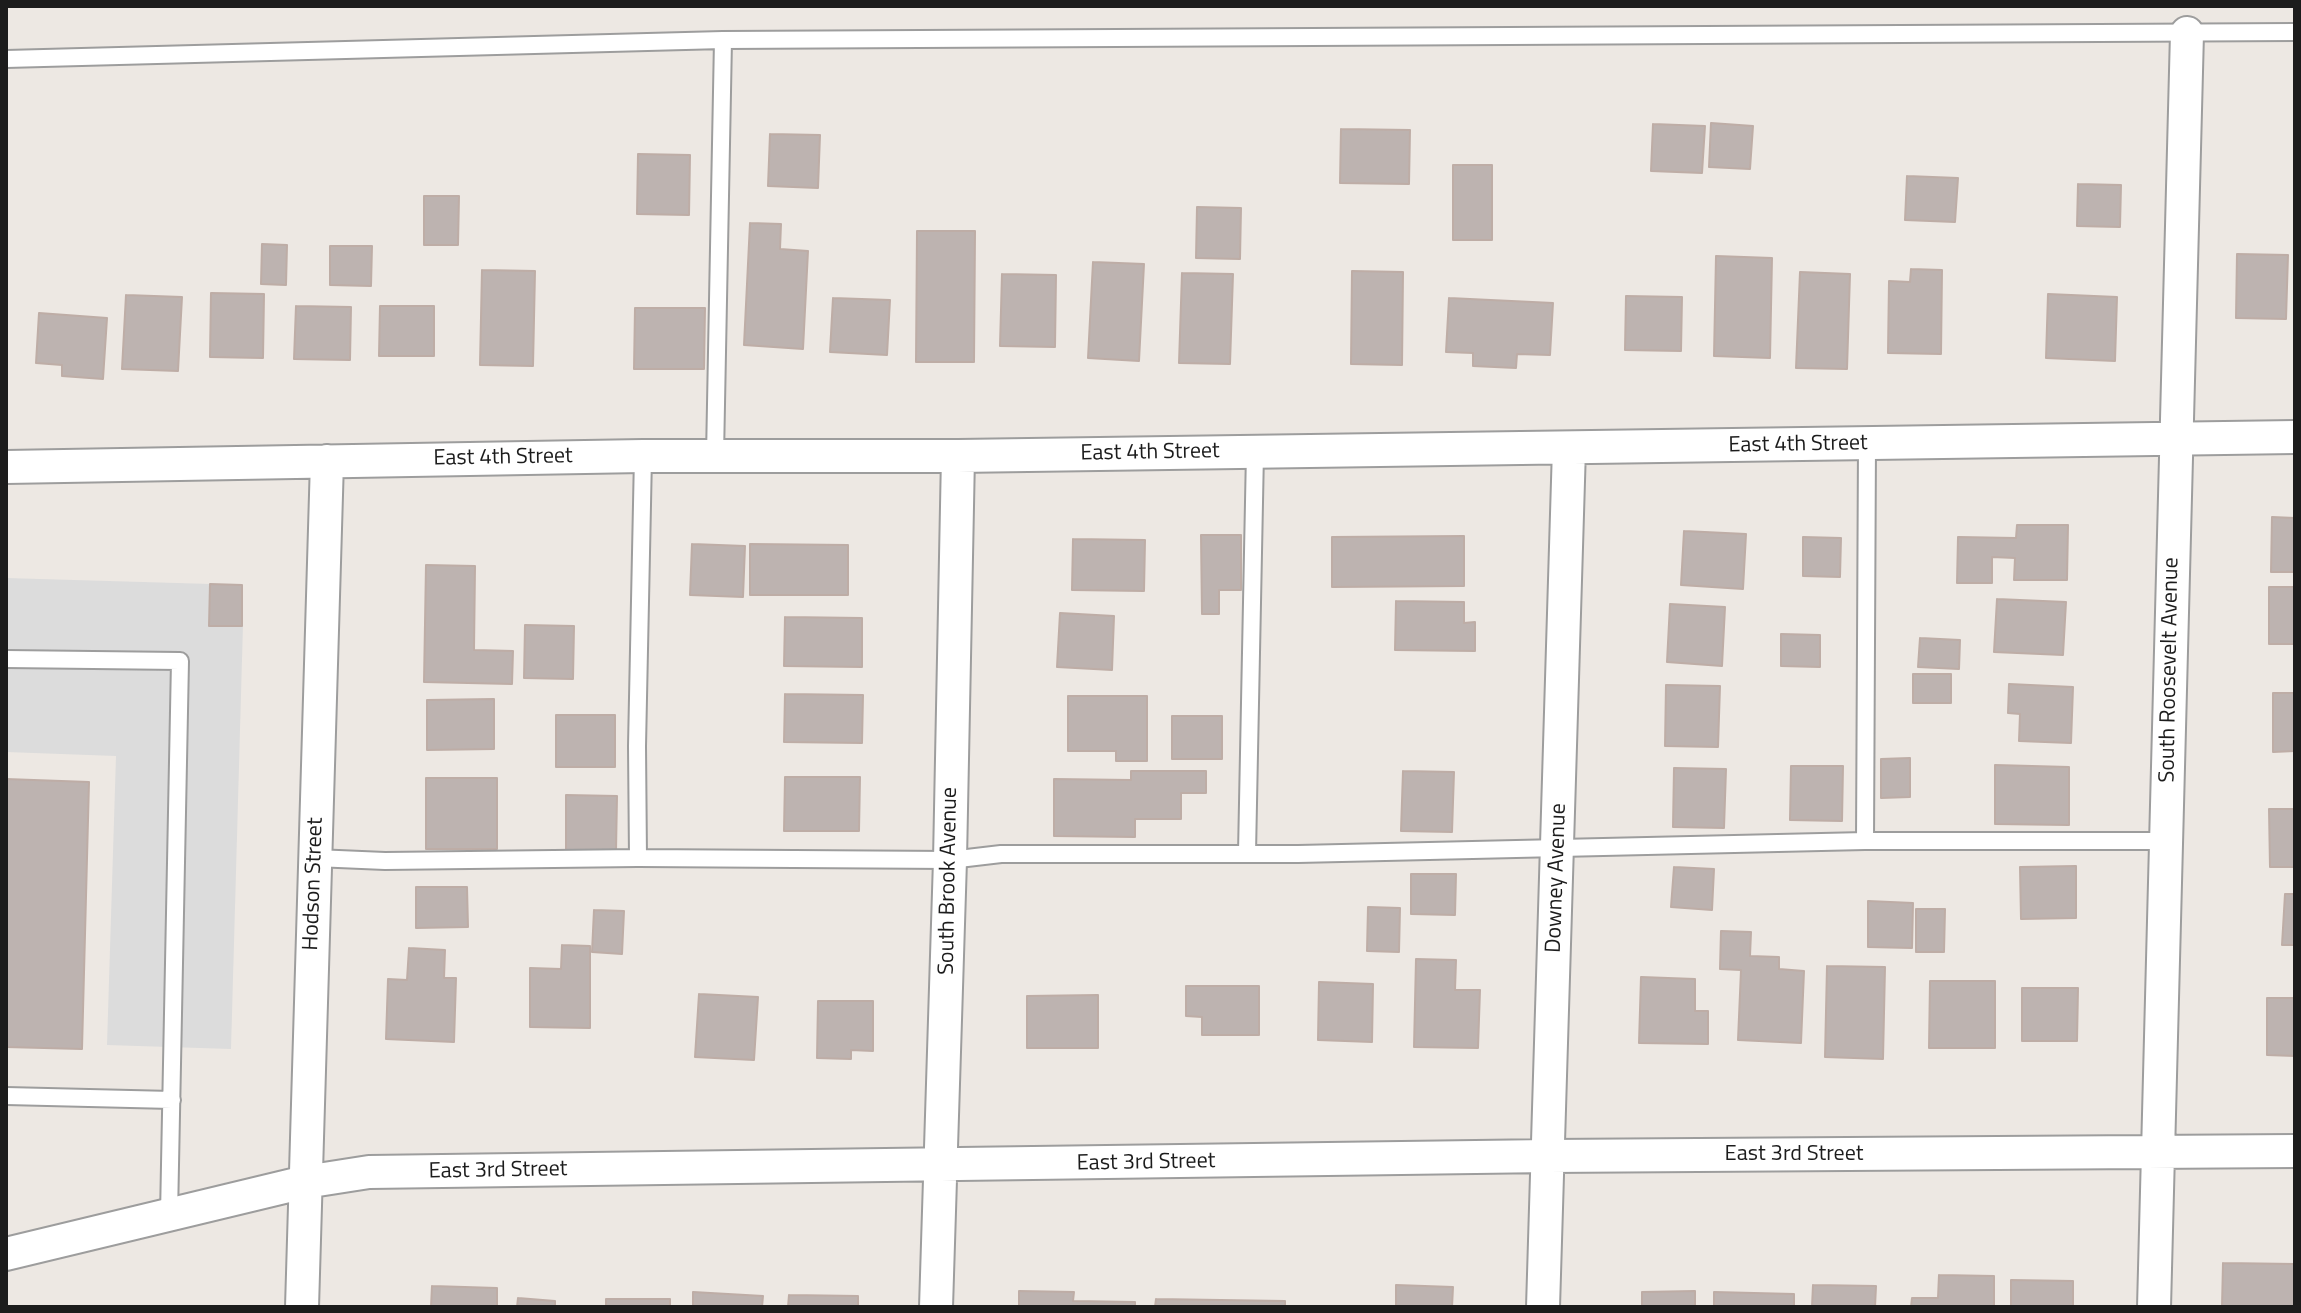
<!DOCTYPE html>
<html>
<head>
<meta charset="utf-8">
<style>
  body { margin:0 }
  #map { position:relative; width:2301px; height:1313px; overflow:hidden; background:#ede8e3; font-family:"Titillium Web",sans-serif }
  canvas { display:block }
  .frame { position:absolute; inset:0; border:8px solid #1c1c1c; pointer-events:none }
</style>
</head>
<body>
<div id="map">
<canvas width="2301" height="1313"></canvas>
<div class="frame"></div>
</div>
<script>
const ctx = document.querySelector('canvas').getContext('2d');
ctx.lineJoin = 'round';
function paint(path, color) { ctx.fillStyle = color; ctx.fill(path, 'evenodd'); }
const poly = rows => new Path2D(rows.map(r => 'M' + r).join(''));
function trace(path, color, width, dash) { ctx.strokeStyle = color; ctx.lineWidth = width; ctx.lineCap = dash ? 'butt' : 'round'; ctx.setLineDash(dash || []); ctx.stroke(path); }
function write(font, color, halo, rows, align = 'center') {
  ctx.font = font + ' "Titillium Web",sans-serif'; ctx.lineWidth = 8; ctx.setLineDash([]); ctx.textBaseline = 'middle'; ctx.strokeStyle = halo; ctx.fillStyle = color; for (const [text, x, y, turn = 0] of rows) {
    ctx.save(); ctx.translate(x, y); ctx.rotate((+turn || 0) * Math.PI / 180); ctx.textAlign = isNaN(turn) ? turn : align; if (halo) ctx.strokeText(text, 0, 0); ctx.fillText(text, 0, 0); ctx.restore();
  }
}
paint(poly([
  [6,578,211,584,210,624,243,624,231,1049,107,1045,116,756,6,752]
]), '#dcdcdc');
const building = poly([
  [1711,123,1753,126,1750,169,1709,167,1711,123],
  [1653,124,1705,126,1702,173,1651,171,1653,124],
  [1341,129,1410,130,1409,184,1340,183,1341,129],
  [770,134,820,135,818,188,768,186,770,134],
  [638,154,690,155,689,215,637,214,638,154],
  [1453,165,1492,165,1492,240,1453,240,1453,165],
  [1907,176,1958,178,1955,222,1905,220,1907,176],
  [2078,184,2121,185,2120,227,2077,226,2078,184],
  [424,196,459,196,458,245,424,245,424,196],
  [1197,207,1241,208,1240,259,1196,258,1197,207],
  [750,223,781,224,780,249,808,251,803,349,744,345,750,223],
  [917,231,975,231,974,362,916,362,917,231],
  [262,244,287,245,286,285,261,284,262,244],
  [330,246,372,246,371,286,330,285,330,246],
  [2237,254,2288,255,2286,319,2236,318,2237,254],
  [1716,256,1772,258,1770,358,1714,356,1716,256],
  [1093,262,1144,264,1139,361,1088,358,1093,262],
  [1911,269,1942,270,1941,354,1888,353,1889,281,1910,282,1911,269],
  [482,270,535,271,533,366,480,365,482,270],
  [1352,271,1403,272,1402,365,1351,364,1352,271],
  [1800,272,1850,274,1847,369,1796,368,1800,272],
  [1182,273,1233,274,1230,364,1179,363,1182,273],
  [1002,274,1056,275,1055,347,1000,346,1002,274],
  [211,293,264,294,263,358,210,357,211,293],
  [2048,294,2117,297,2115,361,2046,358,2048,294],
  [126,295,182,297,178,371,122,369,126,295],
  [1626,296,1682,297,1681,351,1625,350,1626,296],
  [833,298,890,300,887,355,830,352,833,298],
  [1449,298,1553,303,1550,355,1517,354,1516,368,1473,366,1473,353,1446,352,1449,298],
  [296,306,351,307,350,360,294,359,296,306],
  [380,306,434,306,434,356,379,356,380,306],
  [635,308,705,308,704,369,634,369,635,308],
  [39,313,107,318,103,379,62,376,62,365,36,363,39,313],
  [2272,517,2295,518,2295,572,2271,572,2272,517],
  [2017,525,2068,525,2067,580,2014,580,2015,558,1992,557,1992,583,1957,583,1958,537,2016,538,2017,525],
  [1684,531,1746,534,1743,589,1681,585,1684,531],
  [1201,535,1241,535,1241,590,1219,590,1219,614,1202,614,1201,535],
  [1464,536,1464,586,1332,587,1332,537,1464,536],
  [1803,537,1841,538,1840,577,1803,576,1803,537],
  [1073,539,1145,540,1144,591,1072,590,1073,539],
  [692,544,745,546,743,597,690,595,692,544],
  [750,544,848,545,848,595,750,595,750,544],
  [426,565,475,566,474,650,513,651,512,684,424,682,426,565],
  [210,584,242,585,242,626,209,626,210,584],
  [2269,587,2295,587,2295,644,2269,644,2269,587],
  [1997,599,2066,602,2063,655,1994,652,1997,599],
  [1396,601,1464,602,1464,623,1475,622,1475,651,1395,650,1396,601],
  [1670,604,1725,607,1722,666,1667,662,1670,604],
  [1060,613,1114,616,1112,670,1057,667,1060,613],
  [785,617,862,618,862,667,784,666,785,617],
  [525,625,574,626,573,679,524,678,525,625],
  [1781,634,1820,635,1820,667,1781,666,1781,634],
  [1920,638,1960,640,1959,669,1918,667,1920,638],
  [1913,674,1951,674,1951,703,1913,703,1913,674],
  [2009,684,2073,687,2071,743,2019,741,2020,714,2008,713,2009,684],
  [1666,685,1720,686,1718,747,1665,746,1666,685],
  [2273,693,2295,693,2295,751,2273,752,2273,693],
  [785,694,863,695,862,743,784,742,785,694],
  [1068,696,1147,696,1147,761,1116,761,1116,751,1068,751,1068,696],
  [494,699,494,749,427,750,427,700,494,699],
  [556,715,615,715,615,767,556,767,556,715],
  [1172,716,1222,716,1222,759,1172,759,1172,716],
  [1910,758,1910,797,1881,798,1881,759,1910,758],
  [1995,765,2069,767,2069,825,1995,824,1995,765],
  [1791,766,1843,766,1842,821,1790,820,1791,766],
  [1674,768,1726,769,1724,828,1673,827,1674,768],
  [1131,771,1206,771,1206,793,1181,793,1181,819,1135,819,1135,837,1054,836,1054,779,1131,780,1131,771],
  [1403,771,1454,772,1452,832,1401,831,1403,771],
  [785,777,860,777,859,831,784,831,785,777],
  [426,778,497,778,497,849,426,849,426,778],
  [6,779,89,782,82,1049,6,1047,6,779],
  [566,795,617,796,616,851,566,850,566,795],
  [2269,809,2295,809,2295,867,2270,867,2269,809],
  [2076,866,2076,918,2021,919,2020,867,2076,866],
  [1674,867,1714,869,1712,910,1671,907,1674,867],
  [1411,874,1456,874,1455,915,1411,914,1411,874],
  [416,887,467,887,468,927,416,928,416,887],
  [2285,894,2295,894,2295,945,2282,945,2285,894],
  [1868,901,1913,903,1912,948,1868,947,1868,901],
  [1368,907,1400,908,1399,952,1367,951,1368,907],
  [1916,909,1945,909,1944,952,1916,952,1916,909],
  [594,910,624,911,622,954,592,952,594,910],
  [1721,931,1751,932,1750,956,1779,957,1779,969,1804,971,1801,1043,1738,1040,1741,970,1720,969,1721,931],
  [562,945,590,946,590,1028,530,1027,530,968,561,969,562,945],
  [409,948,445,950,444,978,456,978,454,1042,386,1039,388,979,407,980,409,948],
  [1416,959,1456,960,1455,990,1480,990,1478,1048,1414,1047,1416,959],
  [1827,966,1885,967,1883,1059,1825,1057,1827,966],
  [1641,977,1695,979,1695,1011,1708,1011,1708,1044,1639,1043,1641,977],
  [1930,981,1995,981,1995,1048,1929,1048,1930,981],
  [1319,982,1373,984,1372,1042,1318,1040,1319,982],
  [1186,986,1259,986,1259,1035,1202,1035,1202,1017,1186,1016,1186,986],
  [2022,988,2078,988,2077,1041,2022,1041,2022,988],
  [699,994,758,997,754,1060,695,1057,699,994],
  [1098,995,1098,1048,1027,1048,1027,996,1098,995],
  [2267,998,2295,998,2295,1056,2267,1055,2267,998],
  [818,1001,873,1001,873,1051,851,1050,851,1059,817,1058,818,1001],
  [2223,1263,2295,1264,2295,1307,2222,1307,2223,1263],
  [1939,1275,1994,1276,1994,1307,1911,1307,1912,1298,1938,1298,1939,1275],
  [2011,1280,2073,1281,2073,1307,2011,1307,2011,1280],
  [1396,1285,1453,1287,1452,1307,1396,1307,1396,1285],
  [1813,1285,1876,1286,1875,1307,1812,1307,1813,1285],
  [432,1286,497,1288,497,1307,431,1307,432,1286],
  [1019,1291,1074,1292,1073,1301,1135,1302,1135,1307,1019,1307,1019,1291],
  [1695,1291,1695,1307,1642,1307,1642,1292,1695,1291],
  [693,1292,763,1296,762,1307,693,1307,693,1292],
  [1714,1292,1794,1294,1794,1307,1714,1307,1714,1292],
  [789,1295,858,1296,858,1307,788,1307,789,1295],
  [518,1298,555,1301,555,1307,517,1307,518,1298],
  [606,1299,670,1299,670,1307,606,1307,606,1299],
  [1156,1299,1285,1301,1285,1307,1155,1307,1156,1299]
]);
paint(building, '#bdb3b0');
trace(building, '#beada6', 2);
const lane = poly([
  [6,59,723,40,2295,32],
  [715,456,723,40],
  [6,659,180,661,169,1215],
  [1865,841,1867,444],
  [1247,853,1255,452],
  [315,858,385,861,638,858,950,860,1001,854,1298,854,1865,841,2166,841],
  [638,858,637,746,643,456],
  [6,1096,172,1100]
]);
const street = poly([
  [6,467,643,456,958,456,2295,437],
  [6,1254,305,1182,369,1172,1549,1156,2295,1151],
  [302,1307,327,461],
  [936,1307,950,860,958,456],
  [1543,1307,1569,448],
  [2154,1307,2187,33]
]);
trace(lane, '#9d9d9d', 20);
trace(street, '#9d9d9d', 36);
trace(lane, '#fff', 16);
trace(street, '#fff', 32);
write('22px', '#1c1c1c', '#fff', [
  ["East 4th Street",1798,445,-1],
  ["East 4th Street",1150,453,-1],
  ["East 4th Street",503,458,-1],
  ["South Roosevelt Avenue",2170,670,-89],
  ["Downey Avenue",1557,878,-88],
  ["South Brook Avenue",949,881,-89],
  ["Hodson Street",314,884,-88],
  ["East 3rd Street",1794,1155],
  ["East 3rd Street",1146,1163,-1],
  ["East 3rd Street",498,1171,-1]
]);
</script>
</body>
</html>
